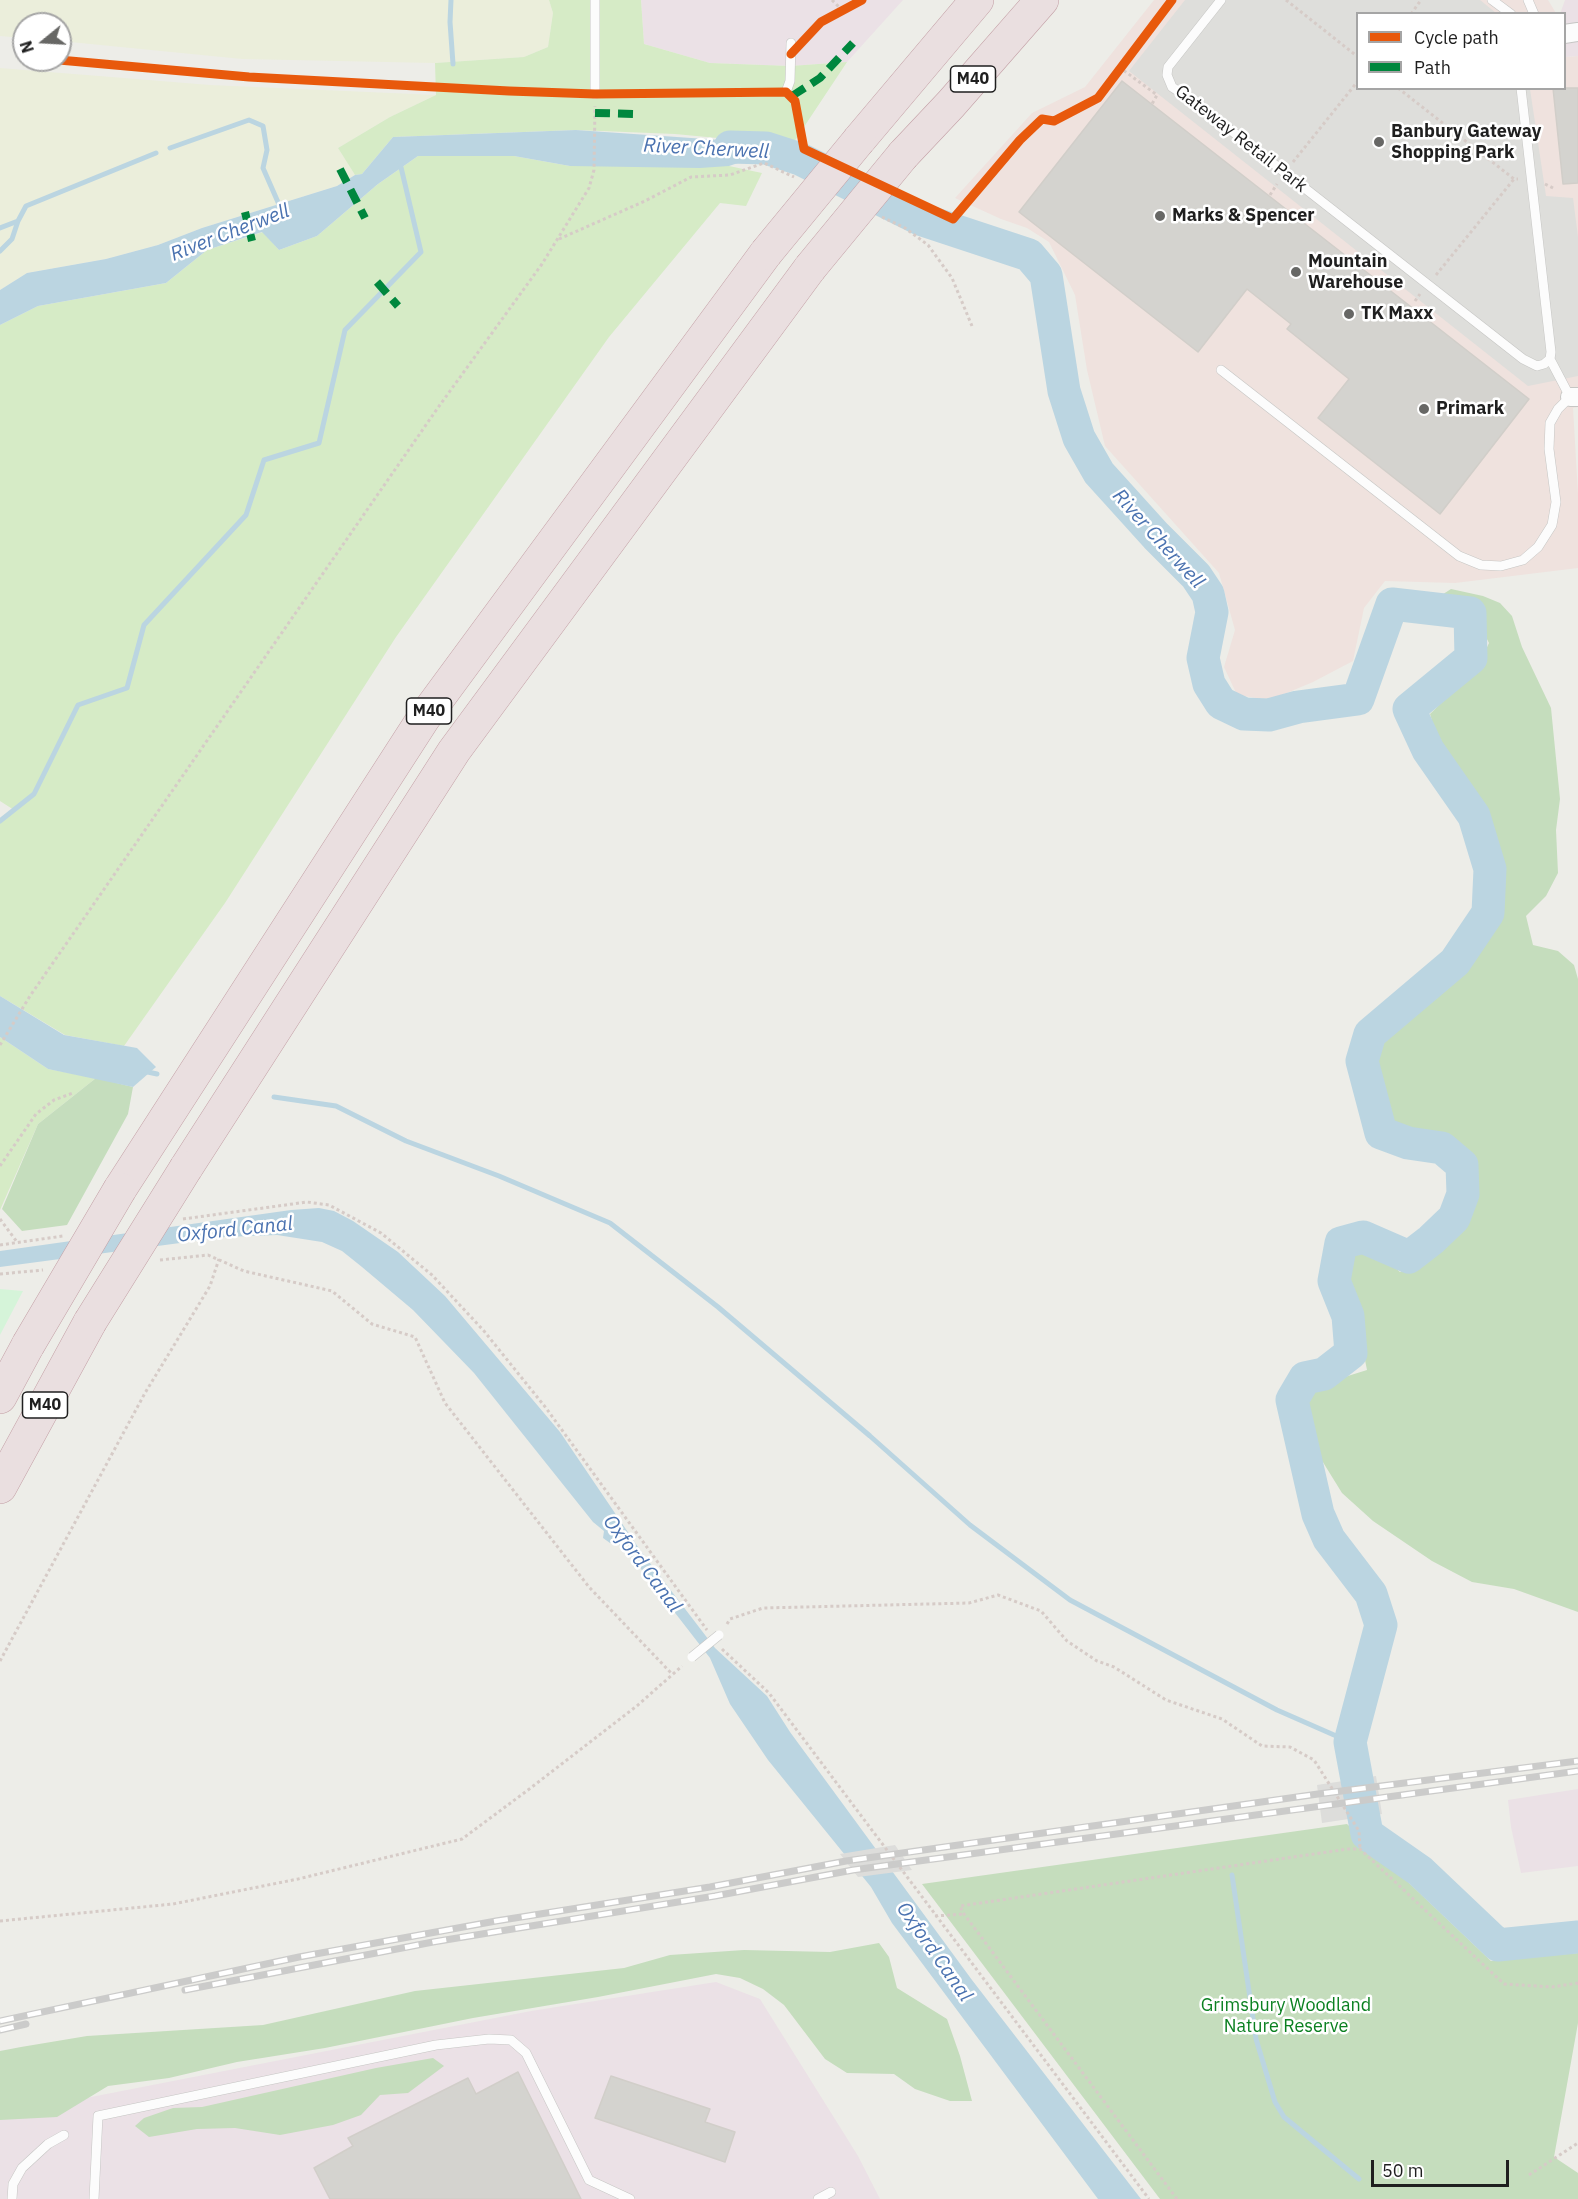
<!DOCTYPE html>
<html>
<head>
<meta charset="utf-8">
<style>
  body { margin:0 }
  #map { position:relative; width:1578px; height:2199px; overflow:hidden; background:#edede8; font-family:"IBM Plex Sans",sans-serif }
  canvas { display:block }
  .legend { position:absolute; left:1356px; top:12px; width:210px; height:78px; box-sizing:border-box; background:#fff; border:2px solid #a5a5a5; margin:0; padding:8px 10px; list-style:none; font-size:18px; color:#1f1f1f }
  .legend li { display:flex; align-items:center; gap:12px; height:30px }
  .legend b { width:30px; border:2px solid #a5a5a5 }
  .north { position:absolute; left:12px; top:12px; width:60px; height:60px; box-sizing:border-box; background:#fff; border:2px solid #a5a5a5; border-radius:50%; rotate:252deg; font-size:16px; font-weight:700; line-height:24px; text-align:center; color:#1f1f1f }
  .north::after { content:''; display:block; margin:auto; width:21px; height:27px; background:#676765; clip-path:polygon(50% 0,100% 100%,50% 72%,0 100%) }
  .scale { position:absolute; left:1371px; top:2160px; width:138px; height:27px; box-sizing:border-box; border:3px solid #1f1f1f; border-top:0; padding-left:8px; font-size:18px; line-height:21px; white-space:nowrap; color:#1f1f1f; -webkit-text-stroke:4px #fff; paint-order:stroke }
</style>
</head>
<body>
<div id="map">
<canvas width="1578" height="2199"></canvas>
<ul class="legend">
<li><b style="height:8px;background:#e8590c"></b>Cycle path</li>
<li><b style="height:8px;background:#00873e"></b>Path</li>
</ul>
<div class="north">N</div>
<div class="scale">50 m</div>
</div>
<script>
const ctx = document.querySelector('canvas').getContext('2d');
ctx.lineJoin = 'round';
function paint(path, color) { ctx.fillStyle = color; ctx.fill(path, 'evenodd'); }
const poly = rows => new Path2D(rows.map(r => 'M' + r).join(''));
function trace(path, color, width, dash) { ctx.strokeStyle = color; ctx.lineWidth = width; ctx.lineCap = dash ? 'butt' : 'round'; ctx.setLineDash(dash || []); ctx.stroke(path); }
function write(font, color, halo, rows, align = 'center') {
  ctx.font = font + ' "IBM Plex Sans",sans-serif'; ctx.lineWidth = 5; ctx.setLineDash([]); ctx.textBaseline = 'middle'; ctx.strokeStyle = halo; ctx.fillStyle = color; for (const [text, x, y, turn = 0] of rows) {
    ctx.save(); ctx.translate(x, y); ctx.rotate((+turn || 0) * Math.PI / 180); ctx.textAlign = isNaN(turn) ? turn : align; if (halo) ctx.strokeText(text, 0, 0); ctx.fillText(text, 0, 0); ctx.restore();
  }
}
paint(poly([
  [1154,0,1548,0,1556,13,1358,14,1358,88,1564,88,1565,57,1578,56,1578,407,1573,408,1578,494,1578,568,1455,583,1385,581,1364,608,1353,661,1313,682,1270,700,1237,695,1224,667,1235,630,1219,573,1105,446,1087,370,1075,295,1049,242,1027,228,1001,219,955,198,1032,113,1085,87]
]), '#efe2de');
paint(poly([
  [641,0,903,0,847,62,790,66,710,63,644,44],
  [1565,0,1578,0,1578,56,1565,57,1564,14,1560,14],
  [1578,1789,1578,1866,1521,1873,1511,1827,1508,1800],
  [716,1982,760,1999,858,2156,880,2199,0,2199,0,2103,86,2098,531,2011]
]), '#ebe1e6');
paint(poly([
  [0,0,549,0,553,13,548,47,524,57,435,63,242,59,60,41,60,24,24,24,24,38,0,36],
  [0,68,210,85,436,95,390,117,338,148,355,175,337,186,202,228,158,245,106,259,27,273,0,290]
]), '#ebeedb');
paint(poly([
  [549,0,641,0,644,44,710,63,790,66,847,62,792,145,675,134,576,130,393,137,362,174,355,175,338,148,390,117,436,95,435,63,524,57,548,47,553,13],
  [418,156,514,156,570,166,729,166,762,173,746,206,720,203,609,337,396,637,225,903,124,1046,65,1035,0,996,0,821,14,810,0,801,0,325,38,306,166,283,207,250,263,232,279,250,317,236,378,184],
  [0,1037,48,1069,96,1078,38,1124,0,1210]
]), '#d6ebc6');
paint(poly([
  [1451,589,1483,596,1500,603,1512,616,1522,647,1551,708,1560,799,1556,830,1558,873,1546,896,1526,916,1533,945,1558,951,1574,965,1578,979,1578,1612,1514,1589,1472,1582,1432,1561,1373,1521,1342,1493,1321,1459,1317,1448,1306,1396,1335,1380,1367,1370,1355,1310,1342,1278,1345,1264,1363,1245,1376,1251,1400,1272,1414,1265,1451,1231,1468,1198,1471,1173,1463,1159,1433,1139,1389,1127,1379,1109,1381,1090,1377,1058,1385,1033,1424,1008,1469,966,1492,914,1497,856,1486,823,1463,778,1449,763,1438,741,1430,714,1477,668,1489,643,1470,606,1437,598],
  [96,1078,133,1087,128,1114,67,1225,22,1231,2,1209,38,1124],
  [1347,1824,1491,1961,1578,1953,1578,2023,1554,2157,1578,2173,1578,2199,1160,2199,922,1884],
  [879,1943,889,1957,897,1988,947,2019,960,2056,972,2101,950,2101,915,2089,894,2074,847,2073,825,2059,784,2005,763,1989,740,1978,716,1974,598,1997,473,2018,325,2048,237,2062,169,2078,108,2086,57,2117,0,2120,0,2051,21,2047,87,2036,263,2025,415,1991,624,1968,670,1955,744,1950,830,1952],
  [433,2058,444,2066,408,2093,380,2095,361,2115,333,2125,280,2135,235,2128,197,2129,149,2137,135,2126,144,2118,173,2108,202,2107,376,2068]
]), '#c5ddbd');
paint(poly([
  [0,1289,23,1291,0,1335]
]), '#d5f4d9');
paint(poly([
  [1185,0,1480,0,1496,13,1358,14,1358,88,1530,89,1546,196,1573,198,1578,237,1578,376,1528,386,1129,71]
]), '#dededb');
paint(poly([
  [576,130,792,145,729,166,700,168,570,166,514,156,418,156,378,184,317,236,279,250,262,232,207,250,166,283,38,306,0,325,0,290,27,273,106,259,158,245,202,228,337,186,355,175,362,174,393,137],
  [0,996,64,1035,137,1048,156,1067,133,1087,48,1069,0,1037],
  [319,1208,334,1211,353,1221,398,1252,445,1296,560,1432,640,1550,715,1648,767,1696,790,1732,972,1980,1141,2199,1098,2199,892,1923,871,1887,768,1760,730,1704,710,1658,631,1556,617,1543,610,1543,603,1538,604,1531,593,1522,474,1373,413,1310,362,1267,342,1251,322,1242,277,1235,225,1237,0,1267,0,1251,291,1210]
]), '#bbd5e1');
paint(poly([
  [1376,1776,1382,1814,1322,1823,1317,1785],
  [895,1845,912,1870,858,1877,840,1854]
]), '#dddddb');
trace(poly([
  [451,0,450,22,453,64],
  [170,148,249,120,263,126,267,150,263,168,281,209],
  [0,228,18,221,26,206,156,153],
  [0,251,12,239,18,221],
  [0,821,34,794,78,705,127,688,144,625,246,515,264,460,319,443,345,330,421,252,400,163],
  [143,1071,157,1074],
  [274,1097,336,1106,406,1141,499,1176,610,1223,718,1307,870,1436,970,1525,1070,1600,1277,1710,1350,1742],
  [1232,1875,1256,2039,1275,2102,1284,2117,1359,2179]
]), '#bbd5e1', 5);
trace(poly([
  [730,147,766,148,800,159,920,219,1029,255,1046,275,1064,391,1079,438,1099,473,1156,536,1196,576,1208,594,1212,612,1203,658,1209,684,1221,703,1244,714,1269,715,1298,707,1358,699,1392,604,1470,613,1471,658,1409,709,1428,750,1474,816,1490,869,1488,913,1455,962,1370,1034,1362,1061,1381,1133,1408,1143,1442,1148,1462,1165,1463,1194,1454,1218,1431,1240,1409,1257,1363,1237,1341,1243,1334,1281,1348,1316,1351,1353,1324,1374,1305,1378,1292,1400,1318,1514,1329,1539,1371,1594,1381,1625,1350,1742,1367,1834,1420,1871,1498,1945,1578,1937]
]), '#bbd5e1', 33);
const building = poly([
  [1122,81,1529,399,1440,514,1318,418,1349,379,1287,329,1291,324,1247,289,1198,352,1019,212,1122,81],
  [1553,88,1578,88,1578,183,1563,184,1553,88],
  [518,2072,581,2199,330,2199,314,2168,353,2146,348,2138,468,2078,476,2094,518,2072],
  [611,2076,710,2109,705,2122,735,2132,725,2162,595,2118,611,2076]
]);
paint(building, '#d4d3cf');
trace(building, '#d1cec9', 1.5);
const service = poly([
  [1221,0,1168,67,1167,75,1172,87,1196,103,1523,359,1537,366,1544,364,1550,359,1551,352,1521,88],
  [1492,0,1511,14],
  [1528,0,1534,14],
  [786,92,790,81,791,43],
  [595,94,595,0],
  [1221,370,1459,556,1481,565,1501,566,1523,560,1538,547,1552,525,1556,502,1549,449,1550,423,1558,409,1570,397,1550,359],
  [12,2199,13,2184,22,2168,48,2144,64,2135],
  [94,2199,98,2116,436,2045,489,2039,511,2040,526,2053,589,2180,630,2199],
  [818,2199,831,2192]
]);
const minor = poly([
  [1564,34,1578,32],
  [1570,397,1578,397]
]);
const motorway = poly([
  [859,140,977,0],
  [903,155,951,104,1042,0],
  [186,1168,454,751,810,268],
  [120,1189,423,719,766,253],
  [0,1397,28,1345],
  [0,1487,90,1322]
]);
trace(service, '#c6c6c4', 10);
trace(minor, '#c6c6c4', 20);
trace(motorway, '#c39fa5', 34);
trace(poly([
  [832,0,843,11],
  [1286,0,1358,57],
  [1411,14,1421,0],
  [1119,67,1157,95,1152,104],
  [1398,88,1514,179,1518,179],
  [1293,162,1358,81],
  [1545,184,1555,189],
  [1270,195,1277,184],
  [882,217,905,228,928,245,952,278,972,326],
  [559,239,645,201,691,177,730,175,764,163,794,177],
  [1436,275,1514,179],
  [1415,301,1420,294],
  [0,1045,30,996,437,409,542,264,589,188,594,170,595,106],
  [0,1166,36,1114,54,1100,73,1093],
  [0,1219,17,1242],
  [183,1219,307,1202,329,1205,381,1233,432,1275,484,1331,546,1408,707,1630],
  [0,1245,63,1236],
  [160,1260,208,1255,244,1271,332,1291,372,1324,415,1337,445,1403,589,1587,672,1674],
  [0,1274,43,1270],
  [727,1624,730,1619,763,1608,969,1603,998,1595,1041,1611,1067,1641,1097,1661,1114,1667,1166,1700,1222,1719,1262,1746,1290,1747,1314,1760,1359,1831,1360,1849],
  [722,1649,769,1693,1149,2199],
  [0,1661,145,1393,210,1286,219,1259],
  [935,1916,964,1914],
  [0,1921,173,1904,298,1879,462,1839,528,1790,638,1705,682,1666],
  [1529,2175,1578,2143],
  [1177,2199,964,1914,960,1906,1348,1849,1360,1849,1504,1984,1552,1987,1578,1983]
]), '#d6cbc7', 3, [3, 3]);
trace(service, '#fcfcfc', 9);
trace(minor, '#fcfcfc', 18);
trace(motorway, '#eadfe0', 33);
const rail = poly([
  [185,1990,433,1942,715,1896,853,1870,1578,1771],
  [0,2021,299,1957,496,1921,710,1887,846,1861,1318,1794,1578,1761],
  [0,2030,26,2024]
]);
trace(rail, '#cbcbca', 7);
trace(rail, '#fff', 4.5, [14]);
const serviceBridge = poly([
  [692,1657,719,1635]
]);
const motorwayBridge = poly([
  [766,253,859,140],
  [810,268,903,155],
  [90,1322,186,1168],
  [28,1345,120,1189]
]);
trace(serviceBridge, '#c6c6c4', 10, []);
trace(motorwayBridge, '#c39fa5', 34, []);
trace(serviceBridge, '#fcfcfc', 9);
trace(motorwayBridge, '#eadfe0', 33);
trace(poly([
  [792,96,820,78,853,43],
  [595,113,636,114],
  [340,169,365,218],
  [245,212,252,241],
  [377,282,398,306]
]), '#00873e', 8, [15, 8]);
trace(poly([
  [791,54,821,22,862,0],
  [59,60,249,77,509,91,595,94,786,92,795,101,804,149,953,219,1020,140,1042,119,1054,121,1098,98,1172,0]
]), '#e8590c', 9);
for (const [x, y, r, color] of [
  [1379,142,6,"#676765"],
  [1160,216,6,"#676765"],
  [1296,272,6,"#676765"],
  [1349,314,6,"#676765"],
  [1424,409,6,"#676765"]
]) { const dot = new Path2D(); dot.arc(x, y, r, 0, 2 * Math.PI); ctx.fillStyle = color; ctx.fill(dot); trace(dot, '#fff', 2); }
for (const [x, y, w] of [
  [973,79,45],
  [429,711,45],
  [45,1405,45]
]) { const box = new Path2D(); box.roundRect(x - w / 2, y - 13, w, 26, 4.5); ctx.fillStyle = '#fff'; ctx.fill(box); trace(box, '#1f1f1f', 1.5); }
write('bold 16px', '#1f1f1f', null, [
  ["M40",973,79],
  ["M40",429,711],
  ["M40",45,1405]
]);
write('bold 18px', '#1f1f1f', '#fff', [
  ["Banbury Gateway",1391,132],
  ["Shopping Park",1391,153],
  ["Marks & Spencer",1172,216],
  ["Mountain",1308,262],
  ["Warehouse",1308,283],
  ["TK Maxx",1361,314],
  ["Primark",1436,409]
], 'left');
write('18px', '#1f1f1f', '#fff', [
  ["Gateway Retail Park",1241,139,38]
]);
write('18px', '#0b8021', '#fff', [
  ["Grimsbury Woodland",1286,2006],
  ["Nature Reserve",1286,2027]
]);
write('italic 20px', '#4a72b0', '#fff', [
  ["River Cherwell",706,149,3],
  ["River Cherwell",230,233,-21],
  ["River Cherwell",1158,539,48],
  ["Oxford Canal",235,1230,-6],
  ["Oxford Canal",642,1564,53],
  ["Oxford Canal",934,1952,55]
]);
</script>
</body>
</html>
